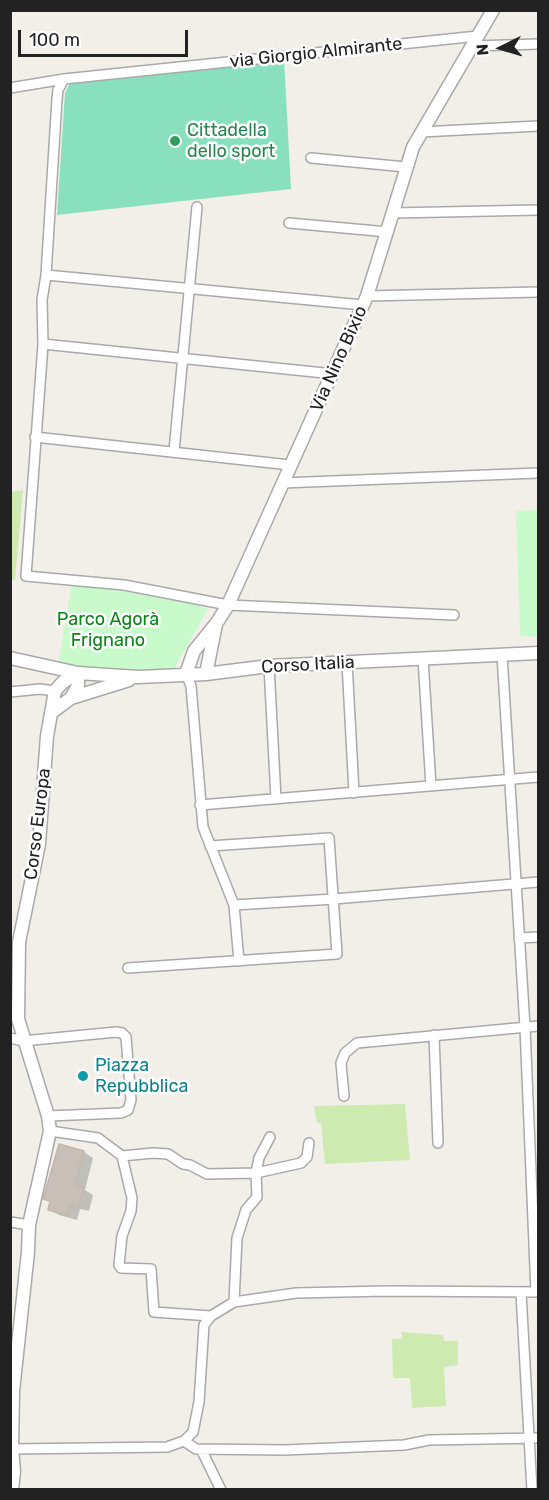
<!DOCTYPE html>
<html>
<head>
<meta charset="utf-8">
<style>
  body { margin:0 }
  #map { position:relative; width:549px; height:1500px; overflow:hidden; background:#f2efe9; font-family:Rubik,sans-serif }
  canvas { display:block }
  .frame { position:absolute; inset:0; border:12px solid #222; pointer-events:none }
  .north { position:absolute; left:471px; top:18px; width:60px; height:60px; -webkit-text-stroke:4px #fff; paint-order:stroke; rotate:265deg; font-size:16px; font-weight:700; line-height:24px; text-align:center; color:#222 }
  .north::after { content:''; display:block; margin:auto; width:21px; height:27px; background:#222; clip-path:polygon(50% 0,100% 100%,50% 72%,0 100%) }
  .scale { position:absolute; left:18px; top:30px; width:170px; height:27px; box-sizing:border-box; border:3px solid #222; border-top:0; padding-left:8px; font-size:18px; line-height:21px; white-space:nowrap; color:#222; -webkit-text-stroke:4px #fff; paint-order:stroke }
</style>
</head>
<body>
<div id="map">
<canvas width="549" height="1500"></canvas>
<div class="frame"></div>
<div class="north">N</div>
<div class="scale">100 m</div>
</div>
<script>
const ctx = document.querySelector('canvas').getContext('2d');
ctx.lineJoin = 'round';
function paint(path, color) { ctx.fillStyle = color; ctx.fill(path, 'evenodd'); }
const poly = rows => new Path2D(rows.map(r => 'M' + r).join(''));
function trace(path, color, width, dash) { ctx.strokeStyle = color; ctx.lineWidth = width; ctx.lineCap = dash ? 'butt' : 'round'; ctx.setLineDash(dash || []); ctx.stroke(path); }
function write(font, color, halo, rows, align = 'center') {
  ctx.font = font + ' Rubik,sans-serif'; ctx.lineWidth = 5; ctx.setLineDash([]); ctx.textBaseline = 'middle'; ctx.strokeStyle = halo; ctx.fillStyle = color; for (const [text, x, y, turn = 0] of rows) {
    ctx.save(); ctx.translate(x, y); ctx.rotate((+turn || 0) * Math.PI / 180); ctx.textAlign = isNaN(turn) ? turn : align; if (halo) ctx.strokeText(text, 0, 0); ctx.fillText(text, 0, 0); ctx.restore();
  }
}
paint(poly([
  [23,490,15,580,11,579,11,492],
  [405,1104,410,1160,325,1164,321,1123,317,1123,314,1106],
  [401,1332,443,1335,444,1341,458,1341,458,1365,444,1367,446,1406,412,1408,410,1378,393,1378,392,1339,402,1339]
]), '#cdebb0');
paint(poly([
  [538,510,538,637,520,636,516,511],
  [72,582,193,604,208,609,173,671,139,673,62,670,59,662]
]), '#c8facc');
paint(poly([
  [284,59,291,189,57,215,65,93,71,81]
]), '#88e0be');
paint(poly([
  [84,1152,93,1158,85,1190,93,1195,89,1211,80,1209,77,1220,59,1215,49,1209]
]), '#0003');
const building = poly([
  [59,1144,84,1151,75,1185,84,1188,79,1207,70,1204,68,1215,48,1210,50,1201,43,1199,59,1144]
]);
paint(building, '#c7bfb8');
trace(building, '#c4b6ab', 1.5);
const minor = poly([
  [473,46,538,44],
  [64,79,58,90,57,99,46,275,42,300,43,344,26,576,124,585,228,605,454,615],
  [10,88,64,79,478,36],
  [421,132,538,126],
  [311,158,406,167],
  [393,213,538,210],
  [289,223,388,232],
  [46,275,363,305],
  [367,296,538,292],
  [43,344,334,374],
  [35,437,290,465],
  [174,451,197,207],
  [282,483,538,473],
  [502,655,525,1027,536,1292],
  [423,659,431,786],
  [347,662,354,793],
  [269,666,276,799],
  [186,674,191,686,203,827,234,905,239,961],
  [10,692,40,689,55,691],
  [200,805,538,777],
  [234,905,334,899,538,882],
  [519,938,538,937],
  [128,968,337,954,329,838,210,846],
  [434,1035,438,1143],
  [10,1038,23,1041,116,1032,122,1033,126,1037,131,1100,128,1110,121,1113,48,1116],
  [344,1096,341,1063,345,1053,357,1043,538,1026],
  [50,1131,98,1138,122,1156,132,1198,131,1211,122,1236,119,1265,121,1268,151,1269,154,1312,211,1316],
  [122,1156,153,1153,168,1154,183,1164,190,1165,207,1174,256,1173,301,1163,307,1157,309,1143],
  [10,1222,29,1225],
  [521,1293,532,1490],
  [234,1302,237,1238,246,1210,257,1197,256,1173,259,1158,270,1137],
  [184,1441,196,1449,285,1450,404,1445,429,1440,538,1438],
  [12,1449,167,1447,184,1441,193,1432,199,1402,204,1325,211,1316,234,1302,296,1293,387,1291,538,1292],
  [201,1449,221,1490]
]);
const tertiary = poly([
  [10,658,78,673,138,677,206,674,269,666,538,653],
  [186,674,194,651,215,625],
  [206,674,216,624,228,605,367,296,413,147,493,10],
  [71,698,129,680],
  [51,713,71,698,78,686,78,673],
  [12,1490,14,1471,12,1449,13,1391,28,1252,29,1225,50,1131,48,1116,18,1019,19,942,39,844,47,736,55,691,63,682,78,673]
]);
trace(minor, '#a9a9a9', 12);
trace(tertiary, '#a9a9a9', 15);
trace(minor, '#fff', 9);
trace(tertiary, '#fff', 12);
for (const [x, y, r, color] of [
  [175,141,6,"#2e9e5b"],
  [83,1076,6,"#0f9aa8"]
]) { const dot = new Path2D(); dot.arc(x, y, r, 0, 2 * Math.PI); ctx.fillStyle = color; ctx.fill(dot); trace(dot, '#fff', 2); }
write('18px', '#222', '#fff', [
  ["via Giorgio Almirante",316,53,-6],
  ["Via Nino Bixio",339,359,-66],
  ["Corso Italia",308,665,-3],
  ["Corso Europa",38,824,-83]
]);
write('18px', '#27864d', '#fff', [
  ["Cittadella",187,131],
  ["dello sport",187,152]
], 'left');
write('18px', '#0c8416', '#fff', [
  ["Parco Agorà",108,620],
  ["Frignano",108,641]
]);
write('18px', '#0d838f', '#fff', [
  ["Piazza",95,1066],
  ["Repubblica",95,1087]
], 'left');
</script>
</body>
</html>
